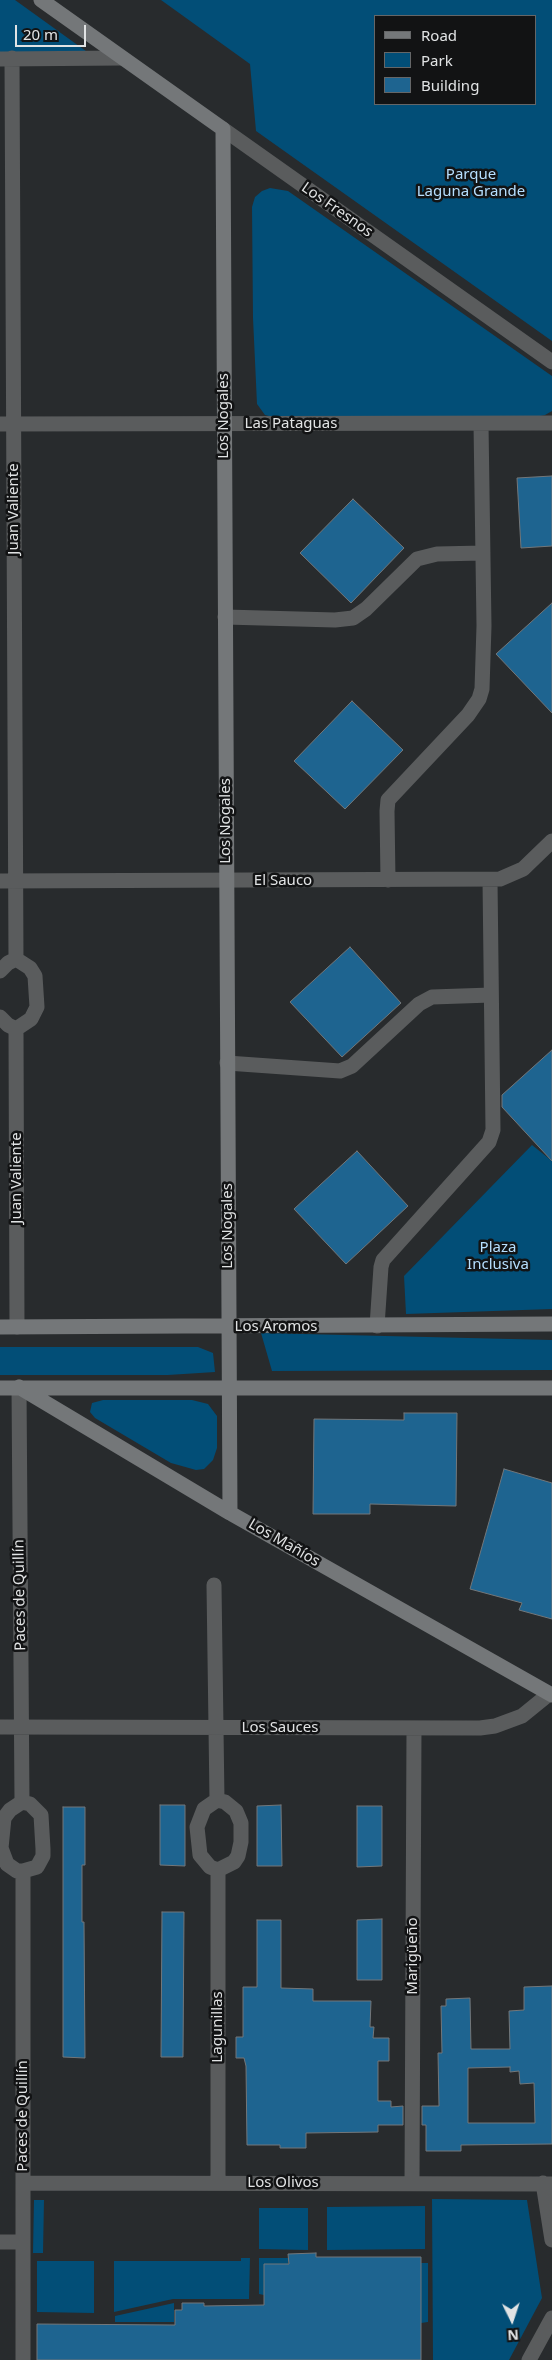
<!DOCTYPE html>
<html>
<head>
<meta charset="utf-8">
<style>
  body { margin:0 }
  #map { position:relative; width:552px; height:2360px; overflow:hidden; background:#282b2d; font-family:"Noto Sans",sans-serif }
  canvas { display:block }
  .legend { position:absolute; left:374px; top:15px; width:162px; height:90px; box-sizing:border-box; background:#121314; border:1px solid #656667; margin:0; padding:6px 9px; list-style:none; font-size:15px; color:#e1e3e4 }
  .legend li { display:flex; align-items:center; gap:10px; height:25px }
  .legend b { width:25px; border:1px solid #656667 }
  .north { position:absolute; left:487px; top:2295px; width:50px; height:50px; -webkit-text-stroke:4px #121314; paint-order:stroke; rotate:176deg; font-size:14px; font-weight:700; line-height:20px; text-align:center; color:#e1e3e4 }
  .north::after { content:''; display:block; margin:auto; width:18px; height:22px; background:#e1e3e4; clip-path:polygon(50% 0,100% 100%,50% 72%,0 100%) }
  .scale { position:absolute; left:15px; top:25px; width:71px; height:22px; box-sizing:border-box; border:2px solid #e1e3e4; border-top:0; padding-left:6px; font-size:15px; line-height:18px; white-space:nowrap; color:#e1e3e4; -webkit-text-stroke:4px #121314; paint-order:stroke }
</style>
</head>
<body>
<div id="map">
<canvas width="552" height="2360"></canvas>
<ul class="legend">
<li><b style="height:6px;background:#747779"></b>Road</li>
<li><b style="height:14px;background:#024e77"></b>Park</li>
<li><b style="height:14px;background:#1e6490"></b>Building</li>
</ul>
<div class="north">N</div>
<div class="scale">20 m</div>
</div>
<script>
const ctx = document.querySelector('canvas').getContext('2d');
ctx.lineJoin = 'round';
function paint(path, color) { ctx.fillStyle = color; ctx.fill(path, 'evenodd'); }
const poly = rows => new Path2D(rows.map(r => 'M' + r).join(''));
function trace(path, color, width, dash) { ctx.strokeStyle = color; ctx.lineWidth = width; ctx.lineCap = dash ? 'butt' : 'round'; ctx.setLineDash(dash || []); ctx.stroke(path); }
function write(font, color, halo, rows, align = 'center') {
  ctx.font = font + ' "Noto Sans",sans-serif'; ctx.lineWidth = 5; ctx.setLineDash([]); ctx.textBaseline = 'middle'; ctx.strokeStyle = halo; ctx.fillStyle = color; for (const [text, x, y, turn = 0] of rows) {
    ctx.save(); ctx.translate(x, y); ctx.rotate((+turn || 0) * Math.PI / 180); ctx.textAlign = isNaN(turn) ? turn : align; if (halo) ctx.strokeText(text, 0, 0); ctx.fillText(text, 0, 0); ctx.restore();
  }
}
paint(poly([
  [0,0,15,0,90,54,0,54],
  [161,0,552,0,552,341,256,131,250,64],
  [376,16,536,16,536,104,376,104],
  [270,188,288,191,552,376,552,411,545,415,536,417,273,417,265,415,257,404,253,318,252,207,255,197,262,191],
  [532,1145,552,1161,552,1309,406,1314,404,1276],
  [261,1333,552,1340,552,1370,272,1371],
  [0,1347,198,1347,213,1353,215,1372,168,1375,0,1375],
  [103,1400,192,1400,208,1404,217,1416,217,1448,213,1460,204,1469,196,1470,171,1463,95,1418,90,1412,92,1403],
  [432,2199,527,2200,542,2298,509,2360,433,2360],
  [34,2200,44,2200,43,2253,33,2253],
  [425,2206,425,2249,327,2250,327,2207],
  [259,2208,308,2208,308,2250,259,2249],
  [241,2258,250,2258,249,2299,173,2299,114,2312,114,2261,241,2261],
  [259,2258,288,2258,288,2264,264,2264,264,2295,259,2294],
  [37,2261,94,2261,94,2313,37,2312],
  [421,2263,428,2263,428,2322,421,2323],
  [174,2303,174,2322,115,2322,115,2316]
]), '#024e77');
const building = poly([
  [552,476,552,546,521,548,517,478,552,476],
  [353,499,404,548,351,603,300,553,353,499],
  [552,603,552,713,496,654,552,603],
  [352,701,403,750,345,809,294,761,352,701],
  [350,947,401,1003,342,1057,290,1002,350,947],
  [552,1050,552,1161,502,1107,502,1095,552,1050],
  [357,1151,408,1206,346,1264,294,1209,357,1151],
  [404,1413,457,1413,456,1506,370,1504,370,1514,313,1514,314,1419,404,1420,404,1413],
  [504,1469,552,1483,552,1619,519,1610,522,1603,470,1589,504,1469],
  [160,1805,185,1805,185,1866,160,1865,160,1805],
  [281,1805,282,1866,257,1866,257,1806,281,1805],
  [357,1806,382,1806,382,1866,357,1867,357,1806],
  [63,1807,85,1807,85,1865,82,1865,82,1922,84,1922,85,2058,63,2057,63,1807],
  [162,1912,184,1912,183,2057,161,2057,162,1912],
  [382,1919,382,1980,357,1980,357,1920,382,1919],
  [257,1920,281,1920,281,1988,313,1989,313,2001,371,2001,370,2027,374,2027,373,2038,389,2038,389,2061,378,2061,378,2101,391,2101,391,2107,403,2106,403,2125,378,2125,378,2132,306,2133,306,2148,280,2148,280,2145,247,2145,246,2066,244,2058,236,2058,236,2037,243,2037,243,1987,257,1987,257,1920],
  [552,1986,552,2144,461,2145,461,2151,426,2151,426,2125,422,2125,422,2106,439,2106,438,2053,442,2053,441,2006,446,2006,446,1999,470,1998,471,2049,510,2049,509,2011,524,2010,524,1987,552,1986],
  [510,2067,510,2072,519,2071,520,2084,534,2083,535,2123,468,2123,468,2068,510,2067],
  [316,2253,316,2257,421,2257,421,2360,37,2360,37,2324,175,2325,175,2310,182,2310,182,2303,204,2303,204,2306,264,2305,264,2264,289,2264,288,2254,316,2253]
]);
paint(building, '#1e6490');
trace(building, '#73777a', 1);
trace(poly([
  [12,58,16,959],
  [0,59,122,58],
  [223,129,552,362],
  [0,424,552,423],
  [225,617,335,620,353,618,366,609,417,559,437,554,483,553],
  [388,880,387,811,388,800,468,715,479,699,482,689,484,626,481,424],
  [0,881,500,879,523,869,552,841],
  [0,971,8,963,16,959],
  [0,1017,8,1025,16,1029,31,1019,37,1007,35,976,30,968,16,959],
  [16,1029,17,1327],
  [227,1063,340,1071,352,1066,419,1004,432,997,491,995],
  [377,1326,381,1267,383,1260,489,1142,493,1130,490,880],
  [19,1387,22,1802],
  [214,1585,217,1800],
  [0,1727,480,1728,495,1726,522,1716,549,1694],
  [217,1800,225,1802,236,1811,241,1823,241,1842,238,1856,234,1862,218,1870,210,1867,200,1855,197,1827,204,1809,217,1800],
  [22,1802,30,1804,41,1815,43,1849,43,1856,37,1867,23,1871,17,1871,7,1864,1,1848,4,1818,10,1810,22,1802],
  [218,1870,218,2183],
  [23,2183,552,2184],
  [412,2183,414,1728],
  [543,2183,552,2240],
  [0,2242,23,2242],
  [23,2360,23,1871],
  [529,2360,552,2318]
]), '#5a5c5d', 15);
trace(poly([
  [41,0,223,129,230,1513],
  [0,1327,552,1324],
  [19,1387,230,1513,552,1695],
  [0,1388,552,1388]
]), '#747779', 15);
write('15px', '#b6dfff', '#121314', [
  ["Parque",471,175],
  ["Laguna Grande",471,192],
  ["Plaza",498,1248],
  ["Inclusiva",498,1265]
]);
write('15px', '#e1e3e4', '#121314', [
  ["Los Fresnos",337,210,35],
  ["Los Nogales",224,416,-90],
  ["Las Pataguas",291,424],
  ["Juan Valiente",14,509,-90],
  ["Los Nogales",226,821,-90],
  ["El Sauco",283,881],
  ["Juan Valiente",17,1178,-90],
  ["Los Nogales",228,1226,-90],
  ["Los Aromos",276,1327],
  ["Los Mañíos",284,1543,30],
  ["Paces de Quillín",20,1595,-91],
  ["Los Sauces",280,1728],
  ["Marigüeño",413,1956,-90],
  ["Lagunillas",218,2027,-90],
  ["Paces de Quillín",23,2116,-90],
  ["Los Olivos",283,2183]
]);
</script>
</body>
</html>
